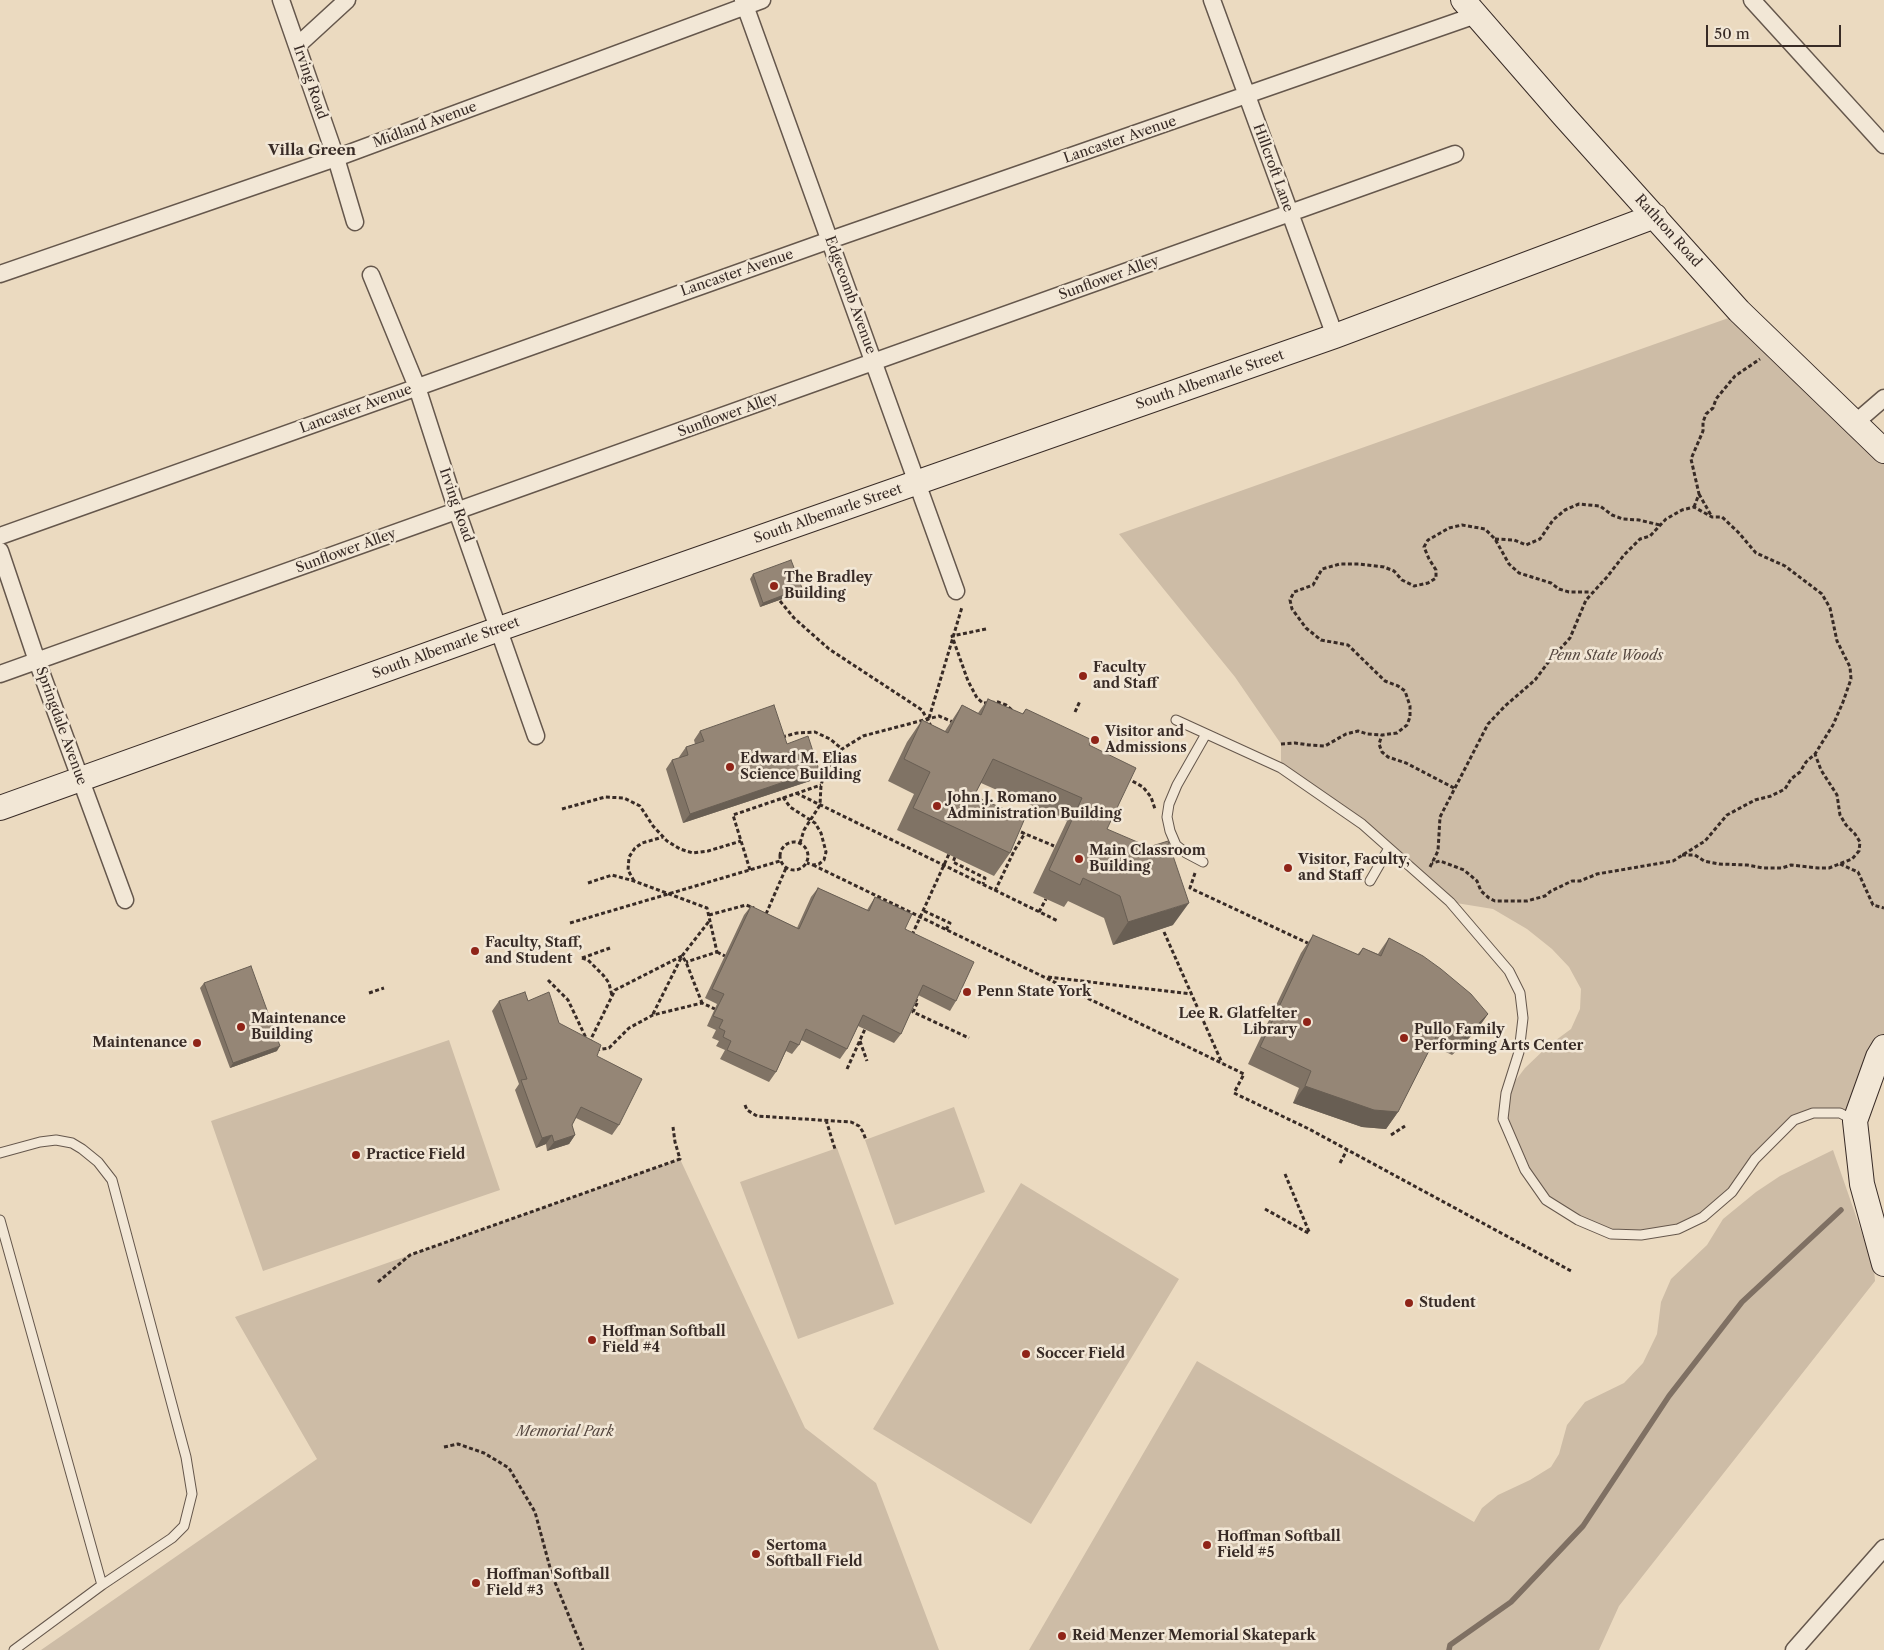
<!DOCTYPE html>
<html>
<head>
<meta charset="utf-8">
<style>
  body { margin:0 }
  #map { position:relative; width:1884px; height:1650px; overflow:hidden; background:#ebdac0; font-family:"Libre Caslon Text",serif }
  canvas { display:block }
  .scale { position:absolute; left:1706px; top:25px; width:135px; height:22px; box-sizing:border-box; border:2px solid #382b26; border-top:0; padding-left:6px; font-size:15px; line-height:18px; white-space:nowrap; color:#382b26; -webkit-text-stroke:4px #f2e7d6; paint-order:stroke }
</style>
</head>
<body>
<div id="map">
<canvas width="1884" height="1650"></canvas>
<div class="scale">50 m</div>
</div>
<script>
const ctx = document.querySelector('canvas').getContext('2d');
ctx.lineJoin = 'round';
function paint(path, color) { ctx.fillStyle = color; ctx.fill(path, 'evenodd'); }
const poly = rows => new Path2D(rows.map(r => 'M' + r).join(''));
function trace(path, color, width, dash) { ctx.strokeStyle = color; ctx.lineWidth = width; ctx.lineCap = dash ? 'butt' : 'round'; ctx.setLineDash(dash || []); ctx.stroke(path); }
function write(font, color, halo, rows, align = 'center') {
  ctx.font = font + ' "Libre Caslon Text",serif'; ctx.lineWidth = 5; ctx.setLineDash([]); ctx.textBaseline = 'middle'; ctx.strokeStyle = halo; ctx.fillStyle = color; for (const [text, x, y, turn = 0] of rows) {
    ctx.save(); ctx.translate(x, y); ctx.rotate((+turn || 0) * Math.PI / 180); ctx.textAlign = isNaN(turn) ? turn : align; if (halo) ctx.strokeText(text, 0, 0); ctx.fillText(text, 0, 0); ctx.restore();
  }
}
paint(poly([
  [1737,315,1884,451,1884,1047,1855,1121,1840,1113,1794,1120,1732,1192,1703,1217,1678,1229,1611,1234,1546,1200,1525,1170,1503,1119,1506,1093,1525,1068,1548,1046,1571,1029,1580,1009,1581,989,1569,967,1552,949,1527,929,1493,909,1450,902,1362,824,1281,768,1281,744,1235,677,1119,534],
  [449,1040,500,1190,263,1271,211,1121],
  [954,1107,985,1192,895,1225,865,1140],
  [837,1148,894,1304,798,1339,740,1182],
  [1833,1150,1874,1268,1875,1281,1619,1606,1599,1650,1029,1650,1197,1361,1474,1522,1482,1508,1498,1495,1530,1480,1551,1467,1559,1454,1567,1425,1585,1402,1624,1383,1643,1363,1657,1334,1661,1302,1671,1279,1707,1245,1723,1219,1756,1192,1780,1176],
  [680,1159,805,1428,876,1483,939,1650,41,1650,317,1459,235,1317],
  [1021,1183,1179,1279,1031,1524,873,1429]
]), '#cdbca6');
trace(poly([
  [1449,1650,1450,1645,1511,1602,1583,1526,1669,1396,1742,1302,1841,1210]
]), '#7f7063', 5.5);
const lane = poly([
  [1176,720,1281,768,1362,824,1450,902,1509,971,1520,993,1523,1018,1519,1052,1506,1093,1503,1119,1525,1170,1546,1200,1578,1220,1611,1234,1641,1235,1678,1229,1703,1217,1732,1192,1755,1159,1794,1120,1813,1113,1840,1113,1855,1121],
  [1203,862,1186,853,1176,845,1170,831,1167,817,1169,804,1177,785,1206,734],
  [1370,881,1389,848],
  [0,1153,40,1142,56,1140,72,1143,82,1149,98,1162,112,1180,186,1457,192,1494,184,1526,172,1538,102,1585,14,1650],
  [0,1220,102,1585]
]);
const street = poly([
  [281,0,336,158,355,222],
  [743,0,956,591],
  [1212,0,1335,336],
  [1752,0,1884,145],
  [298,45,347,0],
  [0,274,336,158,762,0],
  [371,275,417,387,457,511,536,736],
  [1855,423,1884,398],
  [0,536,830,240,1476,15],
  [0,551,37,661,125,900],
  [0,674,1455,154],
  [1794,1650,1884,1548]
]);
const secondary = poly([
  [1463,0,1563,115,1739,311,1884,451],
  [0,808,499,629,1335,336,1655,216],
  [1884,1047,1878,1057,1855,1121,1862,1184,1884,1264]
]);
trace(lane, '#65574c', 11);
trace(street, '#65574c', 19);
trace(secondary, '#382b26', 26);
trace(poly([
  [1699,494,1712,517],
  [1694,507,1699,494,1691,459,1703,431,1703,422,1706,414,1713,408,1716,399,1735,376,1760,359],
  [1495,539,1514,540,1526,545,1540,539,1553,520,1565,510,1579,504,1600,506,1612,515,1623,519,1639,520,1660,525],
  [780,601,794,618,829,649,922,710,931,726],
  [986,629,952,636,968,681,977,698,983,703,998,702,1006,705,1013,711],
  [1075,712,1080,701],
  [929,718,962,607],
  [782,737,797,733,815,732,830,739,842,749],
  [1281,744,1295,743,1309,745,1325,746,1346,734,1358,731,1367,734,1382,735],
  [1127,778,1143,787,1151,797,1155,809],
  [1454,788,1406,763,1388,757,1382,752,1379,744,1382,735,1397,733,1407,725,1410,717,1410,706,1405,691,1398,686,1385,681,1348,645,1321,640,1306,628,1292,609,1290,600,1294,592,1313,585,1322,569,1340,564,1359,564,1384,567,1394,571,1402,580,1414,586,1428,583,1436,578,1436,570,1429,559,1424,547,1428,540,1449,528,1462,525,1485,529,1495,539,1509,564,1519,573,1551,583,1559,589,1569,592,1591,592],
  [796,793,1058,921],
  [783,797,790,807,815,823,821,833,826,852,824,860,819,864,813,865,807,863],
  [562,809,605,797,624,798,640,806,653,826,667,841,680,849,693,853,708,851,741,841],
  [1021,832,1054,846],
  '780 856a14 14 0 1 1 28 0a14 14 0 1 1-28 0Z',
  [800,843,804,830,820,805,821,785,826,770,842,749,863,736,939,716,953,722],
  [1682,855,1695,855,1704,861,1719,864,1747,865,1763,868,1782,868,1791,865,1818,868,1829,868,1852,859,1859,851,1860,842,1855,834,1846,825,1840,815,1837,795,1821,770,1815,754],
  [955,857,953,862,985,878,983,884],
  [1840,864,1858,872,1873,905,1884,908],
  [813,865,1244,1074,1234,1093,1309,1129,1573,1272],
  [1430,867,1438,851,1440,817,1488,724,1505,706,1535,680,1550,660,1570,638,1586,600,1607,577,1624,555,1640,539,1650,536,1666,519,1682,510,1694,507,1712,517,1722,517,1738,532,1756,553,1785,566,1822,594,1830,608,1837,641,1850,667,1851,679,1843,702,1833,725,1815,754,1806,762,1800,772,1791,779,1785,789,1771,796,1755,800,1727,815,1705,841,1673,861,1597,874,1580,881,1572,881,1551,891,1545,896,1527,901,1495,901,1489,898,1481,891,1477,881,1464,870,1440,861,1432,863],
  [750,870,733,815,821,785],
  [1195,873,1190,888,1312,945],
  [634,881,628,870,629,857,635,848,642,843,663,837],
  [588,883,612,875,634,881,707,908,717,952,686,962],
  [995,891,1014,851,1025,833],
  [924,911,950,923,946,930],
  [1039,912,1046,899],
  [766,914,786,868],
  [709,915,746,905,754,908],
  [570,923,780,861],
  [1164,932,1222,1063],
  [912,935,949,854],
  [717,952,725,956],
  [582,958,588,960,603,975,609,983,612,996],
  [582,958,610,948],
  [1048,977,1191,994],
  [548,980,568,1000,586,1038],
  [369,993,384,988],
  [914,999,918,1001,913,1012,969,1038],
  [653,1014,682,956,710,920],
  [860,1041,867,1061],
  [589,1043,615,990,682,956,686,962,702,1003],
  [596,1050,609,1048,629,1028,653,1015,702,1003,715,1009],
  [847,1069,865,1029],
  [745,1105,747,1110,757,1116,851,1122,859,1126,863,1132,866,1140],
  [826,1120,835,1149],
  [1391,1135,1405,1126],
  [1340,1163,1347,1150],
  [1285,1174,1310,1234],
  [1265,1209,1310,1234],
  [378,1282,410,1255,680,1159,675,1142,673,1127],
  [444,1447,458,1444,484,1453,509,1468,535,1512,552,1575,583,1650]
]), '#382b26', 3, [4, 2.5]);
trace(lane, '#f2e7d6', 9);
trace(street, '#f2e7d6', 16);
trace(secondary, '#f2e7d6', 24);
paint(poly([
  [753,574,802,588,799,593,760,607,750,579],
  [988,699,1022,714,1026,709,1089,745,1107,829,1173,925,1113,945,1104,918,1068,901,1064,907,1033,893,1067,821,981,783,974,796,1010,853,994,876,897,830,914,794,888,781,907,742,922,720,945,731,962,705,978,713],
  [700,731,787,744,819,770,813,780,683,823,666,769,672,760,680,758,679,757,686,747,695,744,694,740],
  [818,888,867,910,875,897,905,929,956,1001,950,1011,918,995,901,1034,894,1043,858,1026,847,1049,840,1059,801,1040,799,1045,792,1054,786,1051,776,1072,769,1082,720,1059,725,1050,716,1046,719,1041,712,1038,716,1030,707,1026,717,1004,705,998,744,915,751,906,797,928,811,897],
  [1313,935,1357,955,1363,948,1378,954,1389,938,1488,1014,1476,1031,1452,1055,1432,1045,1398,1112,1386,1129,1362,1127,1293,1103,1299,1088,1248,1064,1301,953],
  [204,983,277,1051,230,1068,200,988],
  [499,1001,528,1001,559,1023,597,1056,619,1125,612,1135,576,1118,572,1125,575,1135,569,1144,547,1151,546,1144,536,1148,515,1090,519,1084,492,1011]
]), '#807365');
paint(poly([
  [802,588,799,593,760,607,763,603],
  [819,770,813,780,683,823,690,814],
  [1189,903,1173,925,1113,945,1128,922],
  [1488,1014,1476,1031,1452,1055,1464,1038],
  [280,1046,277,1051,230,1068,233,1063],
  [1305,1086,1398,1112,1386,1129,1362,1127,1293,1103],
  [552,1135,546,1144,536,1148,542,1138],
  [575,1135,569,1144,547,1151,554,1142]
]), '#685e53');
const building = poly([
  [791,560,802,588,763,603,753,574,791,560],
  [988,699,1023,714,1026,709,1092,740,1089,745,1136,768,1107,829,1149,847,1168,841,1189,903,1128,922,1120,896,1083,878,1080,885,1049,870,1082,798,993,759,974,796,1025,818,1010,853,913,808,930,772,904,759,922,720,948,733,962,705,981,715,988,699],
  [774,705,787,744,808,736,819,770,690,814,672,760,688,755,686,747,704,741,700,731,774,705],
  [818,888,869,911,875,897,912,914,905,929,974,962,956,1001,923,985,901,1034,863,1015,847,1049,806,1029,799,1045,790,1041,776,1072,727,1050,731,1041,723,1037,725,1031,719,1028,723,1020,713,1016,724,994,712,989,751,906,799,929,818,888],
  [1313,935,1359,955,1363,948,1381,956,1389,938,1423,956,1441,969,1471,994,1488,1014,1464,1038,1441,1027,1398,1112,1374,1110,1305,1086,1311,1071,1260,1047,1313,935],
  [251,966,280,1046,233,1063,204,983,251,966],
  [525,992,528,1001,549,992,559,1023,601,1045,597,1056,642,1079,619,1125,581,1107,572,1125,575,1135,554,1142,552,1135,542,1138,521,1080,527,1079,499,1001,525,992]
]);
paint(building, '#958676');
trace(building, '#685e53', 1);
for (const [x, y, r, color] of [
  [774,586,5,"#8f2418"],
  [1083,676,5,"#8f2418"],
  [1095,740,5,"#8f2418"],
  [730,767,5,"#8f2418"],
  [937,806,5,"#8f2418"],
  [1079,859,5,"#8f2418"],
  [1288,868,5,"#8f2418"],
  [475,951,5,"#8f2418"],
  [967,992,5,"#8f2418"],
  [1307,1022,5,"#8f2418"],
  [241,1027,5,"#8f2418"],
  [1404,1038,5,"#8f2418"],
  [197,1043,5,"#8f2418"],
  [356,1155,5,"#8f2418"],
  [1409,1303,5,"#8f2418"],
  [592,1340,5,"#8f2418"],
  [1026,1354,5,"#8f2418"],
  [1207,1545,5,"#8f2418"],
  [756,1554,5,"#8f2418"],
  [476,1583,5,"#8f2418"],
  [1062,1636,5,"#8f2418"]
]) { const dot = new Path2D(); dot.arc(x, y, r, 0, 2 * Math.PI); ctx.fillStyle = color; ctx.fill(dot); trace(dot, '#f2e7d6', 2); }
write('14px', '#382b26', '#f2e7d6', [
  ["Irving Road",310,82,71],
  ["Midland Avenue",425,125,-20],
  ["Lancaster Avenue",1120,140,-19],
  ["Hillcroft Lane",1273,168,70],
  ["Rathton Road",1668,231,48],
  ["Lancaster Avenue",737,273,-19],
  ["Sunflower Alley",1109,278,-20],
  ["Edgecomb Avenue",850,295,70],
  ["South Albemarle Street",1210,380,-19],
  ["Lancaster Avenue",356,409,-20],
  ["Sunflower Alley",728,415,-20],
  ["Irving Road",456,505,71],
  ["South Albemarle Street",828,514,-19],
  ["Sunflower Alley",346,551,-20],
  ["South Albemarle Street",446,648,-20],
  ["Springdale Avenue",61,726,70]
]);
write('bold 14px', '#382b26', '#f2e7d6', [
  ["The Bradley",784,578],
  ["Building",784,594],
  ["Faculty",1093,668],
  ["and Staff",1093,684],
  ["Visitor and",1105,732],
  ["Admissions",1105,748],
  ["Edward M. Elias",740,759],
  ["Science Building",740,775],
  ["John J. Romano",947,798],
  ["Administration Building",947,814],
  ["Main Classroom",1089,851],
  ["Building",1089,867],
  ["Visitor, Faculty,",1298,860],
  ["and Staff",1298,876],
  ["Faculty, Staff,",485,943],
  ["and Student",485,959],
  ["Penn State York",977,992],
  ["Lee R. Glatfelter",1297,1014,"right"],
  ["Library",1297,1030,"right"],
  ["Maintenance",251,1019],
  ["Building",251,1035],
  ["Pullo Family",1414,1030],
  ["Performing Arts Center",1414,1046],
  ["Maintenance",187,1043,"right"],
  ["Practice Field",366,1155],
  ["Student",1419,1303],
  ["Hoffman Softball",602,1332],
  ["Field #4",602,1348],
  ["Soccer Field",1036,1354],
  ["Hoffman Softball",1217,1537],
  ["Field #5",1217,1553],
  ["Sertoma",766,1546],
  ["Softball Field",766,1562],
  ["Hoffman Softball",486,1575],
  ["Field #3",486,1591],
  ["Reid Menzer Memorial Skatepark",1072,1636]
], 'left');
write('italic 14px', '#564840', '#f2e7d6', [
  ["Penn State Woods",1606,656],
  ["Memorial Park",565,1432]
]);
write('bold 15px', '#382b26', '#f2e7d6', [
  ["Villa Green",312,151]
]);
</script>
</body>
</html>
